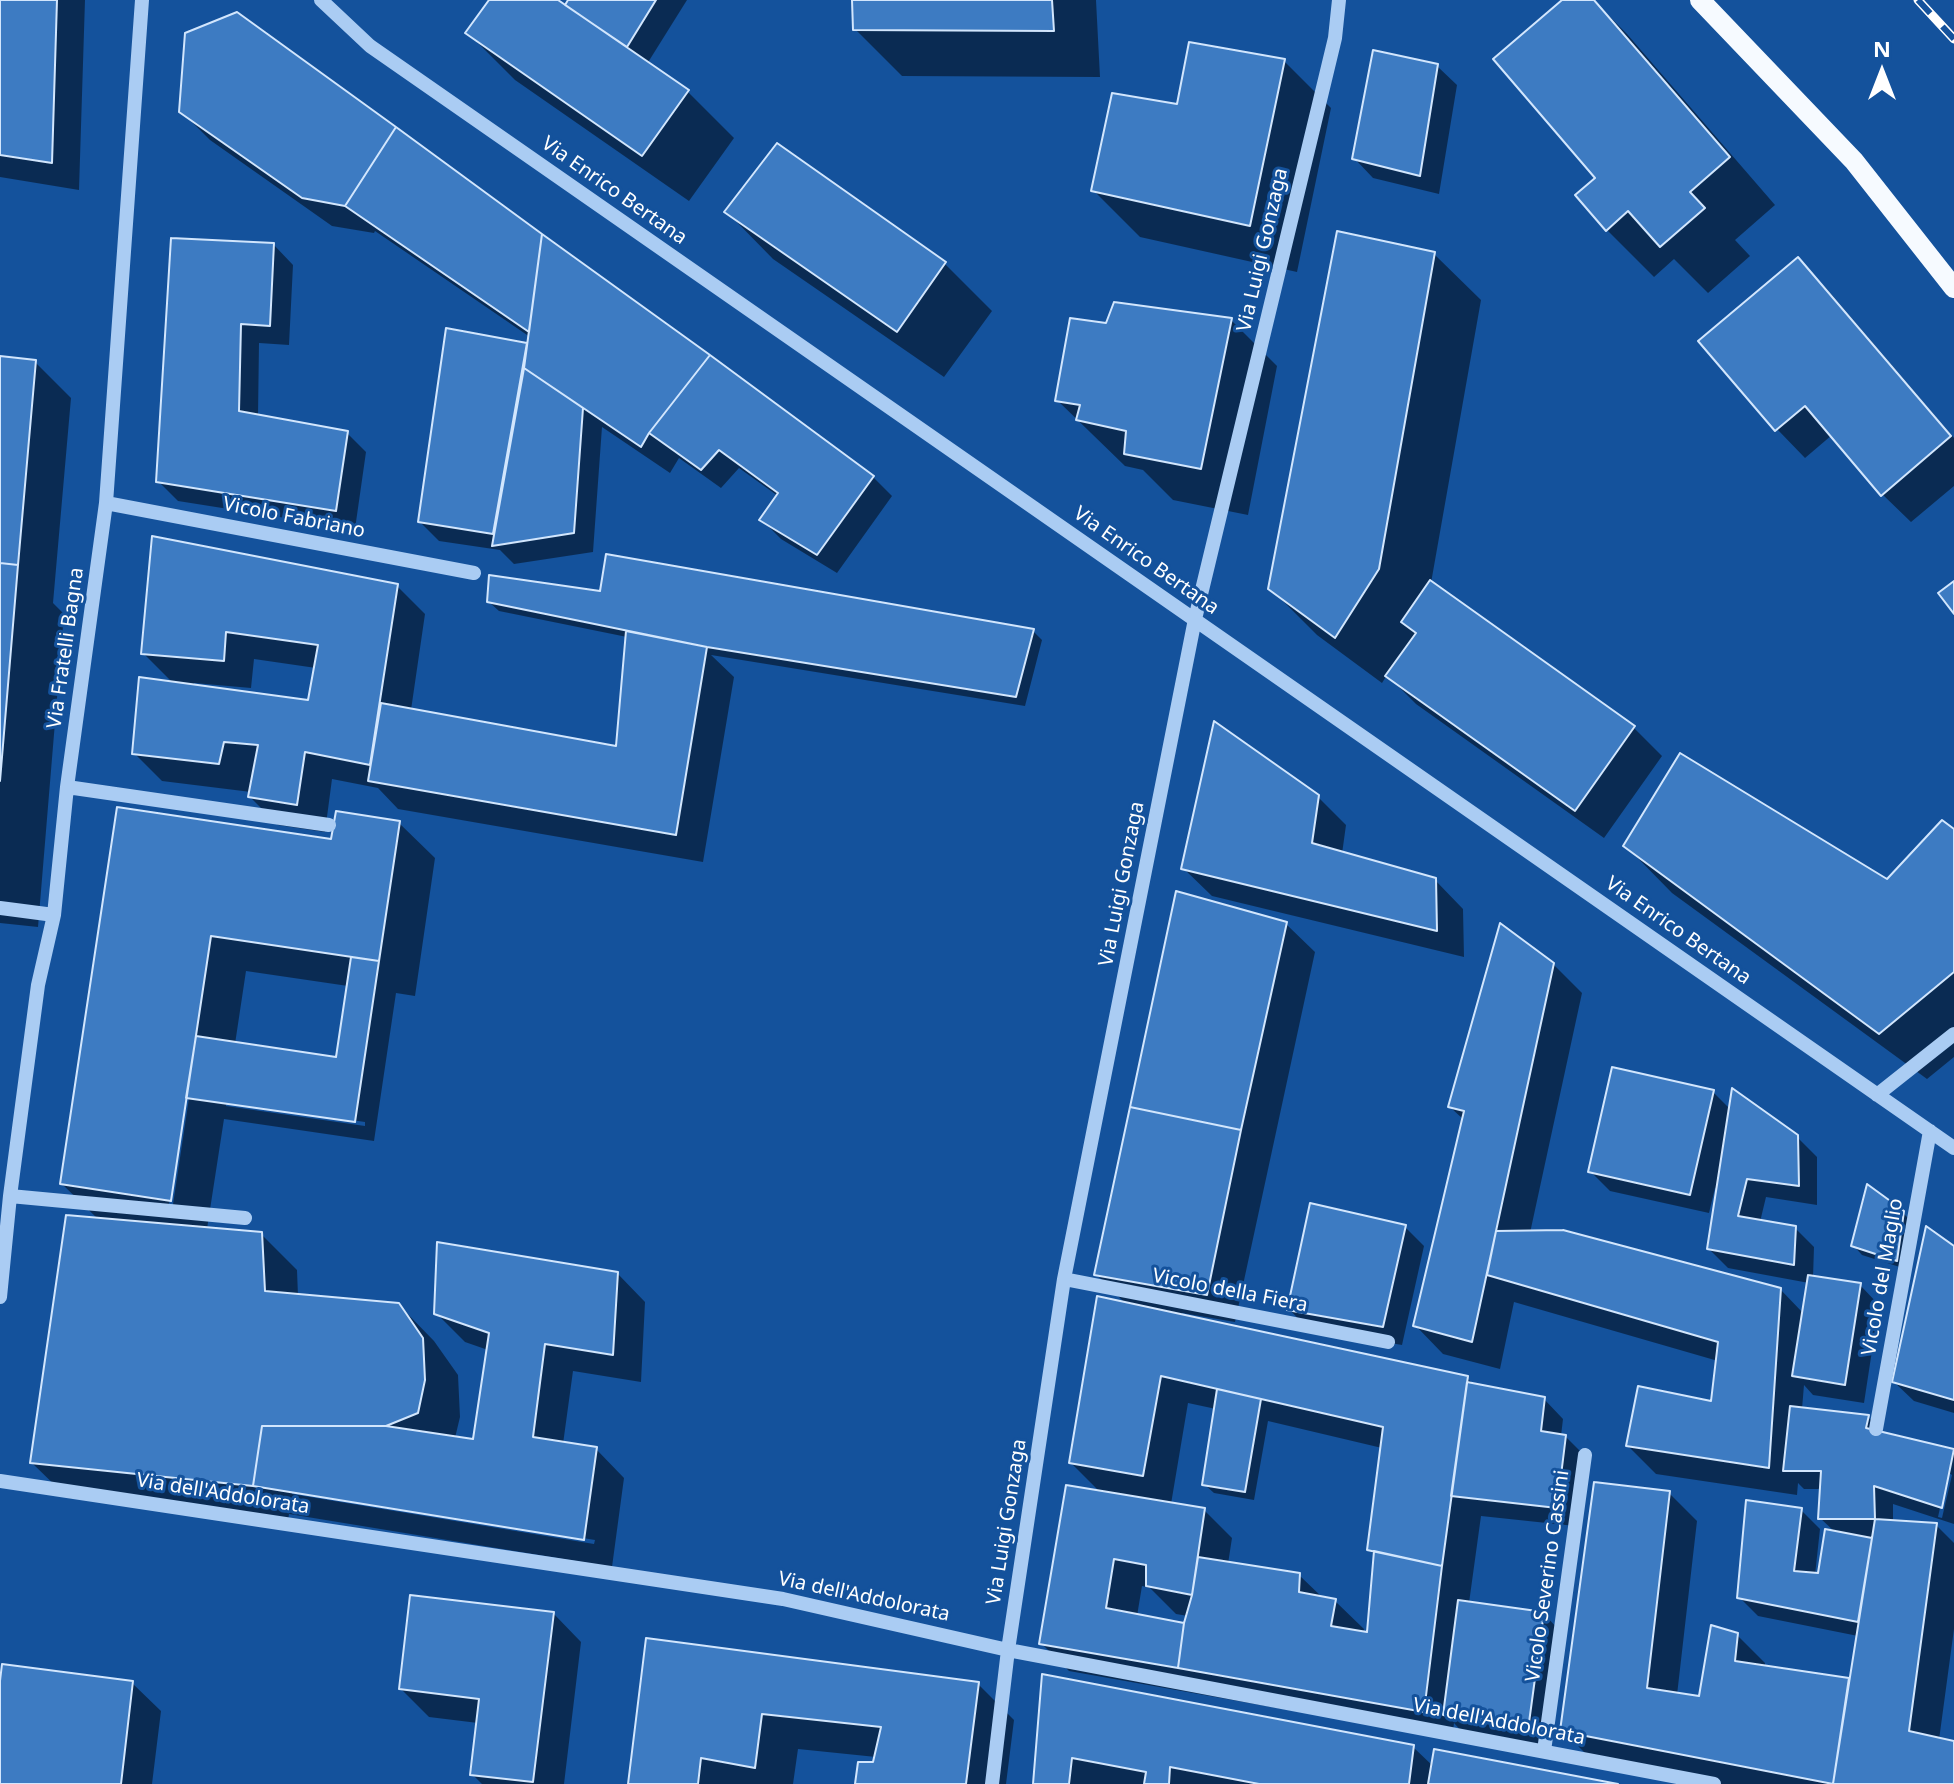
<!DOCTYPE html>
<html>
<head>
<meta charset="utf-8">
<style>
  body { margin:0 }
  #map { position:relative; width:1954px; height:1784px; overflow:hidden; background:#14529c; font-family:"Noto Sans",sans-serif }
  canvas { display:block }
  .north { position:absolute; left:1842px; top:32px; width:80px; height:80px; -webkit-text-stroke:6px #14529c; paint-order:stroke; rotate:0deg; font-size:22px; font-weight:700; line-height:32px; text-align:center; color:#fff }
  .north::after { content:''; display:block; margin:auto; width:28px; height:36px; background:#fff; clip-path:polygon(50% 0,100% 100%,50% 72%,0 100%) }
</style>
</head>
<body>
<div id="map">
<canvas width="1954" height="1784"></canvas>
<div class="north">N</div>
</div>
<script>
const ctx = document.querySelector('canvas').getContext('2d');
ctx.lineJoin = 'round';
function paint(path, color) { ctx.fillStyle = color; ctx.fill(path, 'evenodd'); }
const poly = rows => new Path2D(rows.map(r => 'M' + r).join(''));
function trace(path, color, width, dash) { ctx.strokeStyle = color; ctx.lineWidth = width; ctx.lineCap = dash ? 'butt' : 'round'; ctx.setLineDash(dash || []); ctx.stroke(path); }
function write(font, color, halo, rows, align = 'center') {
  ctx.font = font + ' "Noto Sans",sans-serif'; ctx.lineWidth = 6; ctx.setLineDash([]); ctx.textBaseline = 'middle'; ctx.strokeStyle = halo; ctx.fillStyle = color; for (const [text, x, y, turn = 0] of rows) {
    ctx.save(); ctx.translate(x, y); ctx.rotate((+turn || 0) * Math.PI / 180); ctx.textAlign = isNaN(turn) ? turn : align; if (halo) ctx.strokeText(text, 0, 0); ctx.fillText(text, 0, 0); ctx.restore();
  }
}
paint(poly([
  [0,0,85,0,79,190,0,177],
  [491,0,554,0,573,13,570,0,687,0,647,64,687,91,734,138,689,201,515,80,468,33],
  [854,0,1096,0,1100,77,902,76,855,29],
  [1565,0,1593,0,1627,34,1775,205,1735,240,1750,256,1708,293,1674,259,1654,277,1607,230,1578,196,1598,178],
  [1284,61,1331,108,1297,272,1140,237,1093,190,1179,106],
  [1437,66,1457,85,1439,194,1373,178,1354,158],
  [181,111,873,477,892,496,837,573,781,539,762,520,778,496,739,468,721,488,679,458,670,473,602,427,593,552,514,564,500,550,439,541,420,522,526,345,529,348,530,337,375,231,374,233,332,226,210,140],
  [777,146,945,264,992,311,944,377,773,259,727,212],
  [274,245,293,265,289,345,259,343,258,416,347,433,366,452,355,529,178,501,158,481],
  [1434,254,1481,300,1431,583,1634,728,1662,756,1604,838,1416,704,1387,675,1382,683,1317,635,1270,588],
  [1798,260,1826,288,1954,438,1954,486,1911,522,1882,494,1832,435,1805,458,1777,429],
  [1231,320,1277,366,1248,515,1173,500,1143,470,1125,466,1057,400,1107,325],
  [0,358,35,362,71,398,53,603,64,614,38,927,0,923],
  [397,586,425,614,411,710,618,749,627,637,499,611,489,602,601,593,1033,631,1042,640,1025,706,711,655,734,677,703,862,398,809,378,788,332,779,325,832,278,825,250,797,251,792,162,781,134,753,174,684,143,653],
  [254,659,316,668,310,703,194,687,194,683,251,688],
  [1318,797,1346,825,1342,854,1435,880,1463,909,1464,957,1212,896,1183,868],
  [118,809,333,841,399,823,435,858,415,996,396,993,374,1141,224,1119,207,1229,261,1234,297,1270,298,1296,398,1304,434,1341,458,1375,460,1417,455,1438,474,1441,488,1350,465,1342,436,1313,617,1273,645,1302,641,1382,573,1371,563,1444,596,1449,624,1478,612,1567,289,1514,288,1521,68,1498,32,1463,99,1220,62,1184],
  [246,971,348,986,337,1060,235,1044],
  [185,1094,189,1098,172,1211,168,1211],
  [226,1102,365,1122,365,1126,226,1106],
  [292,1490,595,1540,594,1544,292,1494],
  [1954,832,1954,1057,1927,1079,1672,893,1626,846,1887,882],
  [1286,924,1315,952,1235,1322,1182,1313,1181,1316,1467,1378,1475,1386,1544,1399,1563,1419,1561,1436,1566,1437,1585,1456,1575,1526,1481,1516,1469,1603,1543,1613,1562,1633,1547,1748,1464,1734,1454,1723,1452,1739,1069,1671,1041,1643,1101,1493,1071,1463,1127,1305,1096,1274],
  [1188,1403,1216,1409,1204,1484,1214,1493,1254,1500,1268,1421,1382,1448,1369,1549,1376,1556,1369,1634,1363,1633,1364,1629,1335,1601,1323,1598,1299,1575,1228,1564,1232,1538,1204,1510,1171,1504],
  [1142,1586,1150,1588,1176,1614,1188,1616,1185,1626,1137,1616],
  [1553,964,1582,993,1530,1233,1780,1289,1804,1314,1809,1283,1728,1268,1709,1249,1718,1189,1715,1188,1709,1213,1610,1191,1591,1172,1713,1092,1730,1109,1797,1137,1817,1157,1817,1205,1766,1197,1760,1222,1795,1228,1814,1247,1813,1278,1860,1285,1879,1305,1864,1403,1813,1395,1804,1385,1802,1409,1868,1417,1886,1435,1954,1451,1954,1524,1893,1504,1893,1522,1936,1525,1954,1543,1954,1629,1939,1740,1954,1743,1954,1784,1719,1784,1590,1758,1562,1730,1669,1493,1697,1521,1677,1695,1701,1698,1737,1635,1765,1663,1765,1667,1851,1680,1858,1636,1758,1616,1739,1597,1801,1510,1820,1529,1815,1575,1819,1575,1836,1533,1820,1518,1822,1489,1804,1489,1798,1483,1797,1495,1656,1474,1628,1446,1712,1403,1718,1361,1514,1302,1500,1369,1443,1354,1415,1325,1464,1120,1450,1107],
  [1948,1472,1952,1475,1942,1518,1938,1517],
  [1902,1212,1912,1222,1906,1269,1862,1255,1853,1245],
  [1405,1227,1424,1246,1402,1345,1308,1329,1289,1309],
  [1954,1248,1954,1413,1914,1401,1894,1382],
  [553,1613,581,1642,564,1784,482,1784,472,1774,478,1723,429,1717,401,1689],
  [648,1640,978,1684,1014,1720,1006,1784,857,1784,875,1764,876,1757,798,1749,793,1784,630,1784],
  [1043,1677,1413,1747,1433,1766,1607,1784,1035,1784],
  [132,1683,161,1711,152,1784,0,1784,0,1696]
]), '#0007');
const building = poly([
  [0,0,57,0,52,163,0,155,0,0],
  [489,0,558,0,689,90,642,156,465,33,489,0],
  [568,0,656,0,627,47,565,5,568,0],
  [852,0,1052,0,1054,31,853,30,852,0],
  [1562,0,1594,0,1730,157,1690,192,1705,208,1660,247,1628,211,1606,231,1575,195,1595,178,1493,59,1562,0],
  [237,12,396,127,345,206,302,198,179,112,185,33,237,12],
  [1189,42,1285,59,1250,226,1091,191,1112,93,1177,104,1189,42],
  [1373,50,1438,64,1420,176,1352,159,1373,50],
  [396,127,542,234,529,332,345,206,396,127],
  [777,143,946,262,897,332,724,212,777,143],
  [1337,231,1435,252,1379,569,1335,638,1268,589,1337,231],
  [542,234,710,355,649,433,641,447,524,368,542,234],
  [171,238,274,243,270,326,241,324,239,411,348,431,336,511,156,482,171,238],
  [1798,257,1951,436,1881,496,1805,406,1775,431,1698,341,1798,257],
  [1114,302,1232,318,1201,469,1124,454,1126,431,1076,420,1080,405,1055,401,1070,318,1106,323,1114,302],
  [446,328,527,343,493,534,418,522,446,328],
  [710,355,874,476,817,555,759,520,778,493,719,450,701,470,649,433,710,355],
  [0,356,36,360,18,565,0,563,0,356],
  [524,368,583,408,574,533,492,546,524,368],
  [152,536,398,584,370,765,305,752,297,805,248,797,258,745,224,742,219,764,132,754,139,677,308,700,318,645,226,632,224,661,141,654,152,536],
  [606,554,1034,629,1016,697,707,647,487,602,489,575,600,591,606,554],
  [0,563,18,565,0,781,0,563],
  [1430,580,1635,726,1575,811,1385,676,1416,633,1401,622,1430,580],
  [1954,581,1954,614,1938,593,1954,581],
  [626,631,707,647,676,835,368,781,381,703,616,746,626,631],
  [1214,721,1319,795,1312,843,1436,878,1437,931,1181,869,1214,721],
  [1680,753,1887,879,1942,820,1954,829,1954,972,1879,1034,1623,846,1680,753],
  [117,807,331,839,336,811,400,821,379,961,211,936,171,1201,60,1184,117,807],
  [1176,891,1287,922,1241,1130,1130,1107,1176,891],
  [1500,923,1554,963,1472,1342,1413,1326,1464,1111,1448,1107,1500,923],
  [351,957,379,961,355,1122,186,1098,196,1036,336,1057,351,957],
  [1612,1067,1714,1090,1690,1195,1588,1172,1612,1067],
  [1732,1088,1798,1135,1799,1186,1747,1179,1738,1216,1796,1226,1794,1265,1707,1249,1732,1088],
  [1130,1107,1241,1130,1207,1295,1094,1275,1130,1107],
  [1867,1184,1904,1211,1897,1261,1851,1246,1867,1184],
  [1310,1203,1406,1225,1383,1327,1287,1310,1310,1203],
  [66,1215,262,1232,265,1291,399,1303,423,1338,425,1380,418,1413,386,1426,262,1426,253,1486,30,1463,66,1215],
  [1926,1226,1954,1246,1954,1400,1892,1382,1926,1226],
  [1563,1230,1781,1288,1769,1468,1626,1446,1638,1386,1711,1401,1718,1342,1487,1275,1496,1231,1563,1230],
  [437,1242,618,1272,613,1355,545,1344,533,1437,597,1447,584,1540,253,1486,262,1426,386,1426,473,1439,489,1333,434,1314,437,1242],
  [1808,1275,1861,1283,1845,1385,1792,1376,1808,1275],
  [1097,1296,1468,1376,1442,1566,1367,1550,1383,1427,1161,1376,1143,1476,1069,1463,1097,1296],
  [1467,1382,1545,1397,1541,1431,1566,1435,1557,1508,1451,1496,1467,1382],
  [1217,1389,1261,1399,1245,1492,1202,1485,1217,1389],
  [1790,1406,1869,1415,1866,1428,1954,1449,1942,1508,1874,1486,1875,1519,1818,1519,1821,1471,1783,1471,1790,1406],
  [1594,1482,1670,1491,1647,1688,1699,1696,1711,1625,1738,1633,1735,1661,1849,1678,1833,1784,1560,1731,1594,1482],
  [1066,1485,1205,1508,1192,1595,1146,1586,1146,1565,1114,1559,1106,1608,1184,1623,1178,1668,1039,1644,1066,1485],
  [1746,1500,1802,1508,1794,1571,1818,1573,1825,1529,1872,1538,1858,1622,1737,1598,1746,1500],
  [1875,1519,1937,1523,1909,1731,1954,1741,1954,1784,1833,1784,1875,1519],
  [1374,1551,1442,1566,1424,1712,1178,1668,1184,1623,1192,1595,1198,1557,1300,1573,1299,1592,1336,1599,1331,1626,1367,1632,1374,1551],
  [410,1595,554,1612,533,1782,470,1775,479,1699,399,1689,410,1595],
  [1458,1600,1544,1612,1528,1730,1443,1715,1458,1600],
  [646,1638,979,1682,966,1784,855,1784,858,1762,873,1762,881,1727,762,1714,755,1768,701,1758,698,1784,628,1784,646,1638],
  [2,1664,133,1681,121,1784,0,1784,0,1681,2,1664],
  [1042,1674,1414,1745,1409,1784,1259,1784,1170,1767,1169,1784,1144,1784,1146,1772,1072,1758,1069,1784,1033,1784,1042,1674],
  [1434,1749,1618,1784,1428,1784,1434,1749]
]);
paint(building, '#3d7bc2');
trace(building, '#d2e6fd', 2);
trace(poly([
  [321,0,370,46,1954,1148],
  [106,503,474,573],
  [67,787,329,825],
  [0,908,54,915],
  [1877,1095,1954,1034],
  [10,1196,245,1218],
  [1064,1279,1388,1342],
  [0,1297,10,1196,38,985,54,915,67,787,106,503,142,0],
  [1876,1429,1930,1131],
  [0,1481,783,1599,1008,1650,1714,1784],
  [1544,1751,1585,1455],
  [992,1784,1008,1650,1064,1279,1195,619,1335,38,1339,0]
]), '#aaccf3', 14);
trace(poly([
  [1700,0,1854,161,1954,288]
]), '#f6faff', 20);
const rail = poly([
  [1918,0,1954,39]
]);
trace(rail, '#fff', 9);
trace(rail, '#14529c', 6, [18]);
write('20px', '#fff', '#14529c', [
  ["Via Enrico Bertana",614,191,35],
  ["Via Luigi Gonzaga",1263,250,-77],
  ["Vicolo Fabriano",294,518,11],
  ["Via Enrico Bertana",1146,561,35],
  ["Via Fratelli Bagna",66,648,-82],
  ["Via Luigi Gonzaga",1122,884,-79],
  ["Via Enrico Bertana",1678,931,35],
  ["Vicolo del Maglio",1883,1277,-80],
  ["Vicolo della Fiera",1230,1291,11],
  ["Via dell'Addolorata",223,1494,9],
  ["Via Luigi Gonzaga",1007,1522,-81],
  ["Vicolo Severino Cassini",1548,1576,-82],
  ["Via dell'Addolorata",864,1597,12],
  ["Via dell'Addolorata",1499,1722,11]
]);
</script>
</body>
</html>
